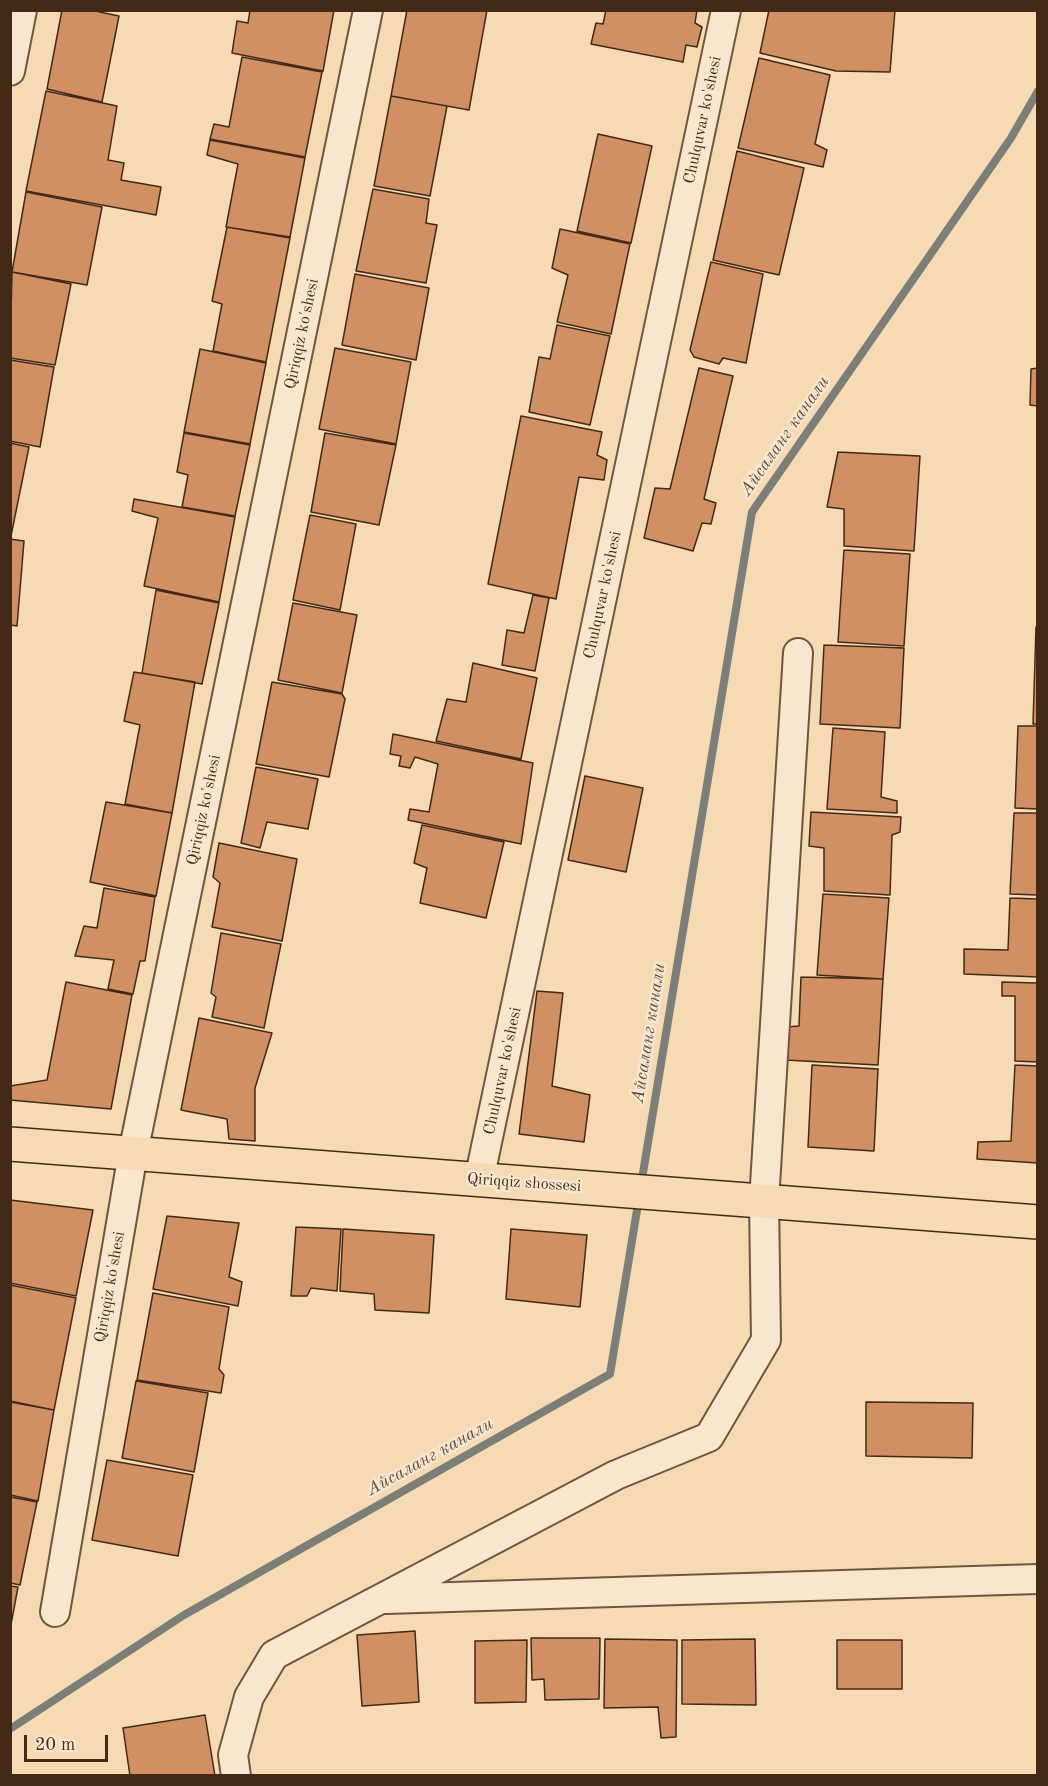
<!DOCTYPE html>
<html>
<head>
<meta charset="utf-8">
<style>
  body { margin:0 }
  #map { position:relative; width:1048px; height:1786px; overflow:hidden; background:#f5dab3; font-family:"Old Standard TT",serif }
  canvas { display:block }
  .frame { position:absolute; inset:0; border:12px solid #422a17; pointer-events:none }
  .scale { position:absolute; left:24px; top:1735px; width:84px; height:27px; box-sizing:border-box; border:3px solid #422a17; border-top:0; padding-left:8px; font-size:18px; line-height:21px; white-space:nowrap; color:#422a17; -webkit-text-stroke:4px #f8e7ce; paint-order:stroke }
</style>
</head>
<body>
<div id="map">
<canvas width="1048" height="1786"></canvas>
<div class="frame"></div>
<div class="scale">20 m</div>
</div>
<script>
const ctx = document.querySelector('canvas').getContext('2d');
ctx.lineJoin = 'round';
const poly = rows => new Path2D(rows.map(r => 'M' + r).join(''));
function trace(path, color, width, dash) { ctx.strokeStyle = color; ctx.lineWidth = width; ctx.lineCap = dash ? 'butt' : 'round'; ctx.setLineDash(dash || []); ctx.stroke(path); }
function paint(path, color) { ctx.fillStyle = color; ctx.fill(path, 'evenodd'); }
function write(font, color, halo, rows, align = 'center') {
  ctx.font = font + ' "Old Standard TT",serif'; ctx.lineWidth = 5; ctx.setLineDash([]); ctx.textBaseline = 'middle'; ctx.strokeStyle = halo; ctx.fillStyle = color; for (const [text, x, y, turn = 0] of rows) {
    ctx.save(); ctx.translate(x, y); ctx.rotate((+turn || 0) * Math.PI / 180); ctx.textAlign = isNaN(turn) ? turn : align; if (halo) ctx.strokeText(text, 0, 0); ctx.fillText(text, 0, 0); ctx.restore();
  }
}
trace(poly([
  [641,1185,752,512,1011,138,1038,91],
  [10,1729,184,1615,610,1374,639,1198]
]), '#7b7f78', 8);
const building = poly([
  [62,10,90,10,119,16,102,102,47,89,62,10],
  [250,10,334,10,323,71,232,53,237,21,248,23,250,10],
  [407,10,487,10,469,110,391,96,407,10],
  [606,10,697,10,695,23,702,27,697,47,686,45,683,62,591,44,596,23,603,24,606,10],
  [769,10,895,10,890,72,836,71,760,53,769,10],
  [242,57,322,72,305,157,210,139,214,124,229,127,242,57],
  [759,58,830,75,815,144,827,150,823,167,738,148,759,58],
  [46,91,117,106,108,160,124,163,121,180,161,187,156,215,26,191,46,91],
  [391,96,447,106,430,196,374,186,391,96],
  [598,134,652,146,631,243,577,231,598,134],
  [210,140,305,158,290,237,226,227,238,164,207,155,210,140],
  [737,151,804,168,779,275,713,260,737,151],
  [373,189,429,199,426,223,437,225,426,283,356,271,373,189],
  [26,192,102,207,87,285,12,272,26,192],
  [227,227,290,238,266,362,213,351,222,304,212,301,227,227],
  [560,229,630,244,611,334,557,322,568,275,552,268,560,229],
  [711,262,763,274,746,363,723,358,719,364,694,357,690,350,711,262],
  [12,272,71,284,55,365,10,358,12,272],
  [355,274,429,288,416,360,342,345,355,274],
  [557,325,610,336,590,425,529,412,539,357,550,359,557,325],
  [335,348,411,362,396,444,319,429,335,348],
  [200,349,266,363,250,444,184,432,200,349],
  [10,360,54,367,40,447,10,441,10,360],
  [699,368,733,376,704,499,716,503,711,524,702,523,693,551,644,538,655,488,670,489,699,368],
  [1038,368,1038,406,1030,405,1031,369,1038,368],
  [521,416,602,432,597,455,607,460,604,480,579,477,556,599,488,584,521,416],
  [184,433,250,445,235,516,182,507,188,475,177,472,184,433],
  [325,433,396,445,379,525,311,512,325,433],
  [10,443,29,447,11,536,10,536,10,443],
  [838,452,920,456,914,551,844,546,844,509,827,507,838,452],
  [134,499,235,517,219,602,144,586,158,518,132,511,134,499],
  [310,515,356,524,340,610,293,600,310,515],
  [10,539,24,541,17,626,10,625,10,539],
  [844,550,910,554,904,646,838,642,844,550],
  [156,590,219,603,202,684,142,673,156,590],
  [533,595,549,598,535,671,502,665,507,630,524,633,533,595],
  [293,603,357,615,342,693,278,680,293,603],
  [1036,627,1038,627,1038,724,1033,724,1036,627],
  [824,645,904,648,900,728,820,724,824,645],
  [473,663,537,678,521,759,436,741,447,699,466,702,473,663],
  [134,672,195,682,172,813,125,804,140,725,124,721,134,672],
  [272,682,342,694,345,699,329,777,256,764,272,682],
  [1018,726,1038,726,1038,809,1015,808,1018,726],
  [833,728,885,732,881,797,897,801,897,813,827,809,833,728],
  [393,734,533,763,521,844,408,820,410,809,429,812,438,764,415,757,410,768,399,766,401,756,390,754,393,734],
  [256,767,318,779,308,829,267,822,260,848,241,843,256,767],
  [585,776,643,788,626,872,568,860,585,776],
  [106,802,172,813,156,896,90,882,106,802],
  [811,812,901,817,900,832,892,835,890,895,824,891,824,848,809,846,811,812],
  [1014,813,1038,813,1038,895,1010,894,1014,813],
  [422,825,504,842,486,918,420,903,427,868,414,863,422,825],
  [219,843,297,859,282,941,212,927,220,883,213,877,219,843],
  [104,888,155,897,145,961,140,961,133,994,108,989,114,960,75,956,84,926,97,928,104,888],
  [823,894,889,898,883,979,817,975,823,894],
  [1010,898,1038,899,1038,977,964,974,964,949,1008,950,1010,898],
  [221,933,281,944,264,1028,212,1017,216,997,211,993,221,933],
  [801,977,883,979,878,1065,785,1060,787,1027,799,1026,801,977],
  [66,982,132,995,111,1109,10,1100,10,1086,47,1080,66,982],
  [1002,982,1038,983,1038,1062,1015,1061,1015,996,1002,996,1002,982],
  [537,991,563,993,552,1086,590,1095,584,1142,519,1134,537,991],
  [199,1018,272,1033,255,1088,255,1141,229,1139,227,1119,181,1110,199,1018],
  [812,1065,878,1069,874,1151,808,1147,812,1065],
  [1015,1065,1038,1066,1038,1163,977,1159,978,1142,1011,1141,1015,1065],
  [10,1200,93,1210,76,1296,10,1283,10,1200],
  [167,1216,239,1223,229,1277,242,1282,238,1306,153,1289,167,1216],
  [296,1227,341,1229,337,1291,311,1288,307,1296,291,1296,296,1227],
  [343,1229,434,1235,429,1313,375,1310,374,1294,340,1291,343,1229],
  [511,1229,587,1235,580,1307,506,1299,511,1229],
  [10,1285,76,1298,54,1410,10,1401,10,1285],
  [153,1293,229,1307,219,1369,224,1375,221,1393,137,1380,153,1293],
  [136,1381,208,1393,194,1472,122,1458,136,1381],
  [10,1402,54,1410,38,1501,10,1495,10,1402],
  [866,1402,973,1403,972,1458,866,1456,866,1402],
  [107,1460,193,1475,178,1556,92,1540,107,1460],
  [10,1497,37,1502,20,1585,10,1583,10,1497],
  [10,1586,18,1587,10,1630,10,1586],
  [415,1631,419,1702,362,1706,357,1635,415,1631],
  [531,1638,600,1638,599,1699,545,1700,544,1679,532,1680,531,1638],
  [605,1639,677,1640,676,1737,661,1738,658,1707,604,1708,605,1639],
  [755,1639,756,1705,682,1704,682,1640,755,1639],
  [527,1640,526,1702,475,1703,475,1641,527,1640],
  [837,1640,902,1640,902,1689,837,1689,837,1640],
  [205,1715,215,1776,130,1776,123,1728,205,1715]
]);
paint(building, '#d18f64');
trace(building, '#422a17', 1.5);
const minor = poly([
  [10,71,22,10],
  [479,1180,726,10],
  [386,1599,1038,1579],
  [55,1612,133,1153,368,10],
  [236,1776,233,1755,249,1697,274,1655,616,1475,709,1437,766,1340,764,1201,798,653]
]);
const major = poly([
  [10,1144,1038,1222]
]);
trace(minor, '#6f563e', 32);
trace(major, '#422a17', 36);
trace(minor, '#f8e7ce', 28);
trace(major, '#f5dab3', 33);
write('16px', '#422a17', '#f8e7ce', [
  ["Chulquvar ko'shesi",703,120,-78],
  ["Qiriqqiz ko'shesi",302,334,-78],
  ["Chulquvar ko'shesi",603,595,-78],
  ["Qiriqqiz ko'shesi",204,810,-78],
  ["Chulquvar ko'shesi",503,1071,-78],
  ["Qiriqqiz shossesi",524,1183,4],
  ["Qiriqqiz ko'shesi",110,1287,-80]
]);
write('italic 18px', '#5a4e3f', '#f8e7ce', [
  ["Айсаланг канали",785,436,-55],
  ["Айсаланг канали",649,1033,-81],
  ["Айсаланг канали",430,1457,-29]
]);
</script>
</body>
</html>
